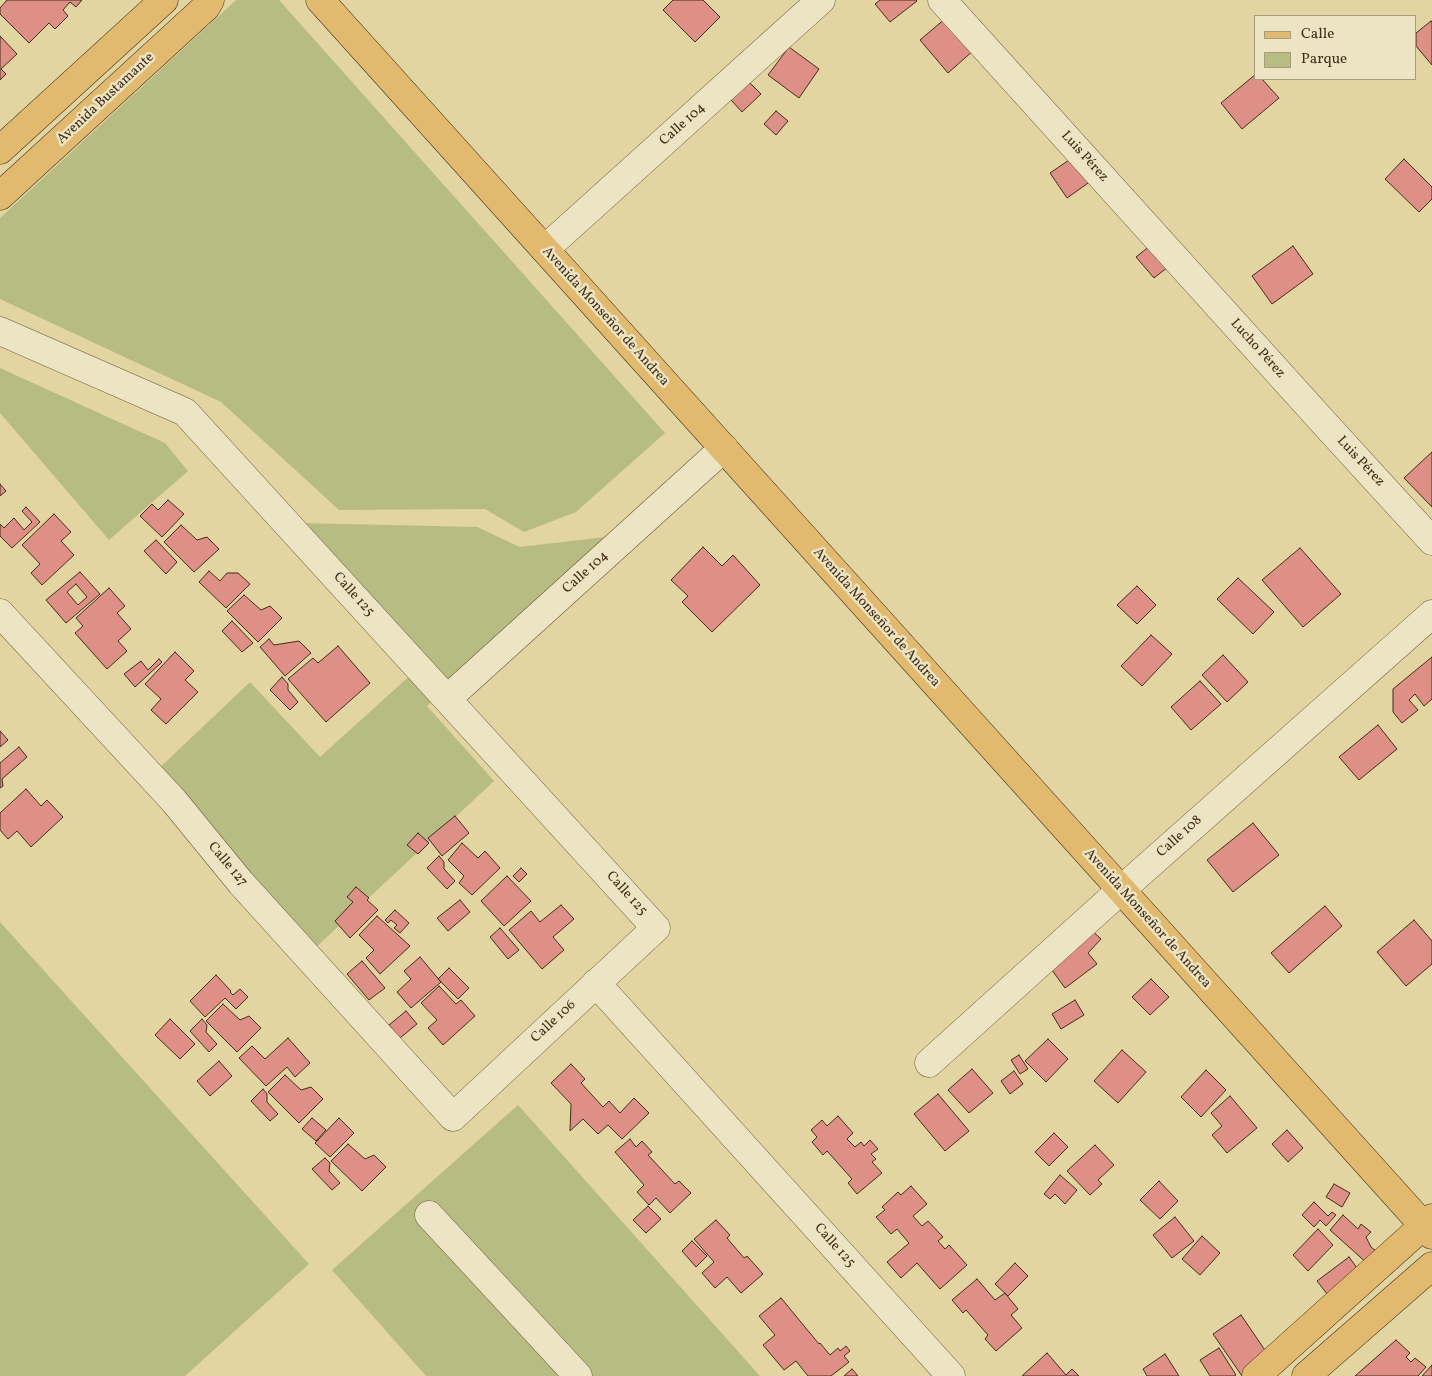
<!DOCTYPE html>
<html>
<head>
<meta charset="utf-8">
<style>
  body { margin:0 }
  #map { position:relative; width:1432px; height:1376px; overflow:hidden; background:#e2d5a1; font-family:Vollkorn,serif }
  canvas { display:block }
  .legend { position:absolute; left:1254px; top:15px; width:162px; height:65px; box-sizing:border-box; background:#ece4c2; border:1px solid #a89b7f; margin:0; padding:6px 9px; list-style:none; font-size:15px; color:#432d1b }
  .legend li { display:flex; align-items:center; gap:10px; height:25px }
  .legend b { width:25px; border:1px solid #a89b7f }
</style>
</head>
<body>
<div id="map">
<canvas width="1432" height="1376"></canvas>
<ul class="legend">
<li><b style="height:6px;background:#e1ba70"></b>Calle</li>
<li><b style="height:14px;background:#b7bc82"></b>Parque</li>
</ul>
</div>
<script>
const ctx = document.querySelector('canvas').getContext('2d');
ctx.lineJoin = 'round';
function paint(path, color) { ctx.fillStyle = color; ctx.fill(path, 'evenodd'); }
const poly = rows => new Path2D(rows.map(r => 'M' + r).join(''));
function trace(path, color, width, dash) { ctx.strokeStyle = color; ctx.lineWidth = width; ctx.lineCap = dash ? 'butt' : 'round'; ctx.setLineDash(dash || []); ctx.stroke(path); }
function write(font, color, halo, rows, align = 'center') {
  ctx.font = font + ' Vollkorn,serif'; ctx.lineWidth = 5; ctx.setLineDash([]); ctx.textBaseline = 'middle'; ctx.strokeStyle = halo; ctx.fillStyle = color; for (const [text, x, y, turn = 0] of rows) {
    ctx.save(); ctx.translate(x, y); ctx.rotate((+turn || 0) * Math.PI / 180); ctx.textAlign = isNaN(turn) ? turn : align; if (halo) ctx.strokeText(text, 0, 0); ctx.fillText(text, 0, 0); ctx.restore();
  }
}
paint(poly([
  [236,0,279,0,665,433,576,512,524,532,485,509,339,510,221,402,0,299,0,218],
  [0,368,165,443,188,471,109,540,0,413],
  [301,523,477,527,520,547,622,535,427,706,494,781,314,949,154,773,250,682,320,757,425,662],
  [0,922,309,1264,185,1376,0,1376],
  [518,1105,760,1376,426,1376,332,1270]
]), '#b7bc82');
const building = poly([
  [7,0,82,0,76,7,70,2,63,10,68,16,55,29,49,23,29,43,0,14,0,8,7,0],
  [673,0,703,0,720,17,695,42,663,10,673,0],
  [880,0,916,0,917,1,890,22,875,4,880,0],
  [946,18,974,50,948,73,920,40,946,18],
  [1431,21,1432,22,1432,65,1416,46,1416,33,1431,21],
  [0,36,17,54,1,69,6,74,0,80,0,36],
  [789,47,819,69,799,98,768,75,789,47],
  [1256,74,1256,79,1262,79,1279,98,1242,129,1221,103,1256,74],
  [749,82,761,94,742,112,731,100,749,82],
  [776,111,788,121,776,135,764,124,776,111],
  [1075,156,1091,181,1067,198,1050,173,1075,156],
  [1404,159,1432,187,1432,199,1419,212,1385,179,1404,159],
  [1151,245,1168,267,1154,278,1136,257,1151,245],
  [1293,246,1313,274,1272,304,1252,276,1293,246],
  [1432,452,1432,507,1404,478,1432,452],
  [0,484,6,491,0,496,0,484],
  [168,500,184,514,162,537,140,516,152,504,158,510,168,500],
  [26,507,40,522,12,548,0,536,0,524,4,528,14,518,24,530,32,522,22,511,26,507],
  [54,514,71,532,61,541,74,555,42,585,31,573,40,564,22,545,54,514],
  [181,525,197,540,207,537,219,549,194,572,164,542,181,525],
  [156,540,177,562,166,574,144,551,156,540],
  [703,547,722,566,733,555,760,585,712,632,682,602,688,596,671,580,703,547],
  [1300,548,1341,594,1303,627,1262,580,1300,548],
  [209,571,220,581,227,573,238,573,250,584,226,608,199,582,209,571],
  [80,572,100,594,66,623,46,600,80,572],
  [76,584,87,597,78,605,67,592,76,584],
  [1238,578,1274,612,1253,634,1217,599,1238,578],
  [1137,586,1156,605,1137,624,1117,605,1137,586],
  [109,588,125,606,117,613,131,629,118,641,127,651,107,669,75,633,83,626,76,618,109,588],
  [244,595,261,610,270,606,282,618,258,642,227,611,244,595],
  [232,621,253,643,242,652,222,631,232,621],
  [1151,635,1172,654,1142,686,1121,666,1151,635],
  [269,639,274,645,299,641,311,653,285,676,260,647,269,639],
  [338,646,370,683,326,722,288,679,313,658,318,663,338,646],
  [175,652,194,671,185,680,198,692,166,724,151,710,161,699,145,684,175,652],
  [1223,655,1248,682,1227,702,1202,675,1223,655],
  [1432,657,1432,699,1424,706,1415,694,1409,700,1418,710,1402,723,1393,712,1393,689,1432,657],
  [159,659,162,662,135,687,124,674,141,661,148,670,159,659],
  [282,677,288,684,288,690,298,702,290,710,270,690,282,677],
  [1200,681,1221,704,1191,730,1171,707,1200,681],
  [1378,725,1397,749,1359,780,1339,757,1378,725],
  [0,731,8,740,0,747,0,731],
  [19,747,27,757,2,779,3,786,0,788,0,763,19,747],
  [26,789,41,806,47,800,63,817,31,847,17,831,8,839,0,830,0,813,26,789],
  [455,816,469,833,442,856,428,838,455,816],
  [1253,823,1279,855,1233,892,1207,860,1253,823],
  [418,833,429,843,418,854,407,845,418,833],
  [462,843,478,858,485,851,500,868,472,895,459,883,464,876,448,860,462,843],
  [439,856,444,862,444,869,455,881,447,889,427,868,439,856],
  [521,868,527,874,519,882,513,876,521,868],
  [507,876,531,901,504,926,481,901,507,876],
  [356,887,369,898,367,900,378,910,350,938,335,921,353,902,347,897,356,887],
  [460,900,470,912,448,931,437,918,460,900],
  [561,905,574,919,553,937,564,950,542,969,509,930,531,911,540,922,561,905],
  [1325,906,1342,926,1289,973,1271,953,1325,906],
  [395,910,409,923,400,933,394,928,397,925,391,920,388,923,385,920,395,910],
  [377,916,410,946,380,974,366,958,374,950,359,935,377,916],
  [1414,920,1432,941,1432,964,1406,986,1377,952,1414,920],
  [500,928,519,950,508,959,490,937,500,928],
  [1089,928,1101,939,1088,953,1097,964,1065,988,1046,962,1089,928],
  [420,957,441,982,411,1008,397,992,411,979,404,971,420,957],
  [362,961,385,988,369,1000,347,974,362,961],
  [449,968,469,988,458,999,438,979,449,968],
  [216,975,231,991,230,992,233,995,240,989,248,997,236,1009,225,998,205,1017,190,1001,216,975],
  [1151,979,1169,997,1150,1015,1132,997,1151,979],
  [439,986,456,1004,461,1000,475,1016,443,1045,428,1028,437,1020,421,1003,439,986],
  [1075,1000,1084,1015,1061,1029,1052,1014,1075,1000],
  [223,1004,240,1020,249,1016,261,1028,237,1052,206,1021,223,1004],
  [406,1011,417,1024,400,1038,389,1025,406,1011],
  [170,1019,195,1044,180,1059,155,1035,170,1019],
  [202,1019,207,1025,206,1032,217,1044,209,1052,190,1031,202,1019],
  [288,1038,310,1063,295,1077,287,1067,266,1086,239,1058,252,1046,265,1059,288,1038],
  [1048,1039,1068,1059,1046,1082,1025,1061,1048,1039],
  [1122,1050,1146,1072,1118,1103,1094,1081,1122,1050],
  [1019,1055,1028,1069,1020,1074,1011,1060,1019,1055],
  [219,1061,232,1076,210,1096,197,1081,219,1061],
  [571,1064,585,1079,581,1083,603,1107,609,1101,620,1113,634,1098,649,1113,622,1139,608,1125,598,1134,583,1119,570,1131,571,1104,551,1083,571,1064],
  [972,1069,993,1093,969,1113,948,1090,972,1069],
  [1206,1070,1226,1090,1201,1117,1181,1097,1206,1070],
  [1014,1071,1023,1084,1010,1094,1001,1081,1014,1071],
  [285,1075,301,1090,311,1087,323,1099,299,1123,268,1092,285,1075],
  [263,1089,267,1094,267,1102,278,1114,270,1121,251,1101,263,1089],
  [938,1094,969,1131,945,1151,914,1114,938,1094],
  [1230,1096,1257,1128,1227,1153,1212,1135,1222,1126,1211,1113,1230,1096],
  [838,1116,853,1133,847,1139,855,1147,861,1142,864,1146,870,1140,878,1149,871,1154,876,1159,872,1162,882,1173,857,1194,848,1183,852,1179,827,1151,823,1155,812,1142,817,1137,811,1130,822,1120,827,1126,838,1116],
  [312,1118,326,1130,316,1141,302,1129,312,1118],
  [339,1118,354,1133,330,1157,315,1143,339,1118],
  [1287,1130,1303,1148,1288,1162,1272,1144,1287,1130],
  [1054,1133,1068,1147,1049,1166,1035,1152,1054,1133],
  [630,1139,636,1147,642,1141,652,1152,648,1155,675,1184,679,1181,691,1193,670,1213,656,1198,649,1205,637,1192,644,1185,615,1152,630,1139],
  [348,1144,365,1159,374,1155,386,1167,362,1191,331,1161,348,1144],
  [1095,1145,1114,1165,1098,1180,1102,1184,1090,1195,1067,1171,1095,1145],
  [325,1158,330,1163,329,1171,340,1183,332,1190,312,1169,325,1158],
  [1060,1175,1077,1190,1065,1204,1055,1194,1050,1199,1044,1194,1060,1175],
  [1159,1181,1178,1201,1160,1219,1140,1200,1159,1181],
  [1334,1184,1350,1193,1342,1207,1326,1197,1334,1184],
  [911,1186,927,1204,913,1216,922,1226,928,1221,943,1237,938,1241,945,1249,949,1245,967,1265,940,1289,917,1263,901,1278,887,1262,909,1243,897,1229,891,1234,876,1217,885,1210,882,1207,898,1192,901,1195,911,1186],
  [1314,1202,1328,1216,1332,1212,1336,1215,1326,1226,1320,1220,1314,1227,1302,1215,1314,1202],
  [648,1206,661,1219,646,1233,633,1220,648,1206],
  [1343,1215,1358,1229,1361,1224,1371,1232,1366,1237,1371,1247,1376,1251,1369,1265,1330,1230,1343,1215],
  [1175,1217,1194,1241,1172,1258,1153,1235,1175,1217],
  [716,1220,730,1235,727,1238,744,1258,747,1256,763,1274,741,1293,727,1277,715,1288,702,1273,714,1262,694,1239,716,1220],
  [1318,1229,1333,1245,1308,1271,1293,1255,1318,1229],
  [1202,1236,1220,1253,1200,1275,1182,1259,1202,1236],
  [692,1241,707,1256,696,1267,682,1251,692,1241],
  [1349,1257,1363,1276,1331,1299,1317,1281,1349,1257],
  [1015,1263,1028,1276,1008,1296,995,1284,1015,1263],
  [977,1279,995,1300,1005,1293,1018,1309,1011,1315,1022,1328,996,1351,985,1339,988,1335,966,1310,963,1313,952,1300,977,1279],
  [781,1298,819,1344,820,1343,830,1355,838,1348,840,1351,846,1346,850,1351,844,1356,849,1362,831,1376,808,1376,796,1361,784,1370,763,1345,775,1335,759,1316,781,1298],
  [1241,1315,1271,1359,1247,1376,1242,1376,1213,1334,1241,1315],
  [1396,1340,1410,1353,1406,1357,1411,1362,1415,1358,1426,1367,1418,1376,1355,1376,1396,1340],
  [1219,1348,1236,1375,1234,1376,1210,1376,1200,1360,1219,1348],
  [1047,1353,1066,1375,1072,1369,1079,1376,1022,1376,1047,1353],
  [1165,1354,1179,1376,1147,1376,1143,1369,1165,1354],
  [1432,1365,1432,1376,1422,1376,1432,1365],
  [852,1369,858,1376,844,1376,852,1369]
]);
paint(building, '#df9086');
trace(building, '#432d1b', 1);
const minor = poly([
  [942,0,1325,424,1432,541],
  [545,249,821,0],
  [0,331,185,412,656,928,453,1117,241,883,174,801,0,613],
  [447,699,724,448],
  [596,983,951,1376],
  [929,1063,1121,890,1432,614],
  [429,1215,578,1376]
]);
const major = poly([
  [320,0,1432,1235],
  [0,150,164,0],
  [0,196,206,7,210,0],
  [1256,1376,1432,1218],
  [1306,1376,1432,1266]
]);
trace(minor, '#6b573c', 29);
trace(major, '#432d1b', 29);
trace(minor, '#ece4c2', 28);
trace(major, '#e1ba70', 28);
write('14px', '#432d1b', '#ece4c2', [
  ["Avenida Bustamante",106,99,-43],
  ["Calle 104",683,125,-42],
  ["Luis Pérez",1084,157,48],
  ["Avenida Monseñor de Andrea",605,317,48],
  ["Lucho Pérez",1257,349,48],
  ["Luis Pérez",1360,462,47],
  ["Calle 104",586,573,-42],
  ["Calle 125",353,595,48],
  ["Avenida Monseñor de Andrea",876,618,48],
  ["Calle 108",1180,837,-42],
  ["Calle 127",227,865,50],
  ["Calle 125",626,894,48],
  ["Avenida Monseñor de Andrea",1147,919,48],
  ["Calle 106",554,1022,-43],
  ["Calle 125",834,1246,48]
]);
</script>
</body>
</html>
